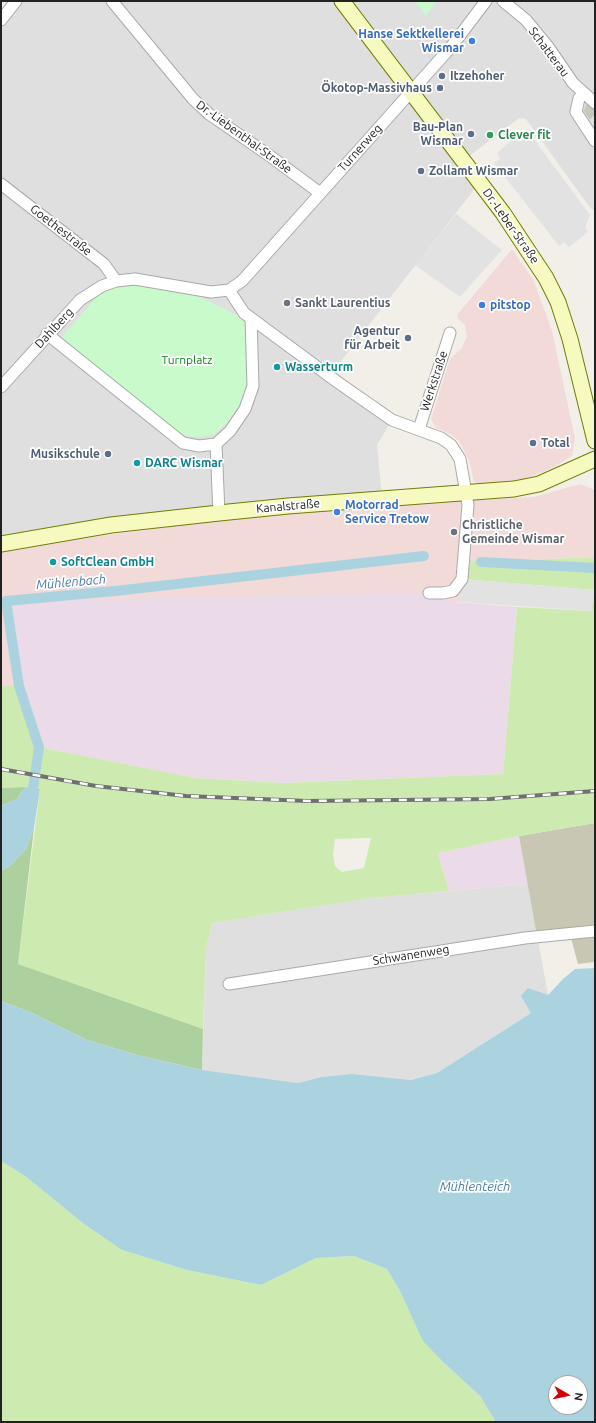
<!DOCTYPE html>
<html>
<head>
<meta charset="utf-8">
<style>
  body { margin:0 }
  #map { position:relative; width:596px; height:1423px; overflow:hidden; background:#f2efe9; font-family:Ubuntu,sans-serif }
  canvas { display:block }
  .frame { position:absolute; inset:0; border:2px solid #222; pointer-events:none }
  .north { position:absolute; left:548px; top:1375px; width:40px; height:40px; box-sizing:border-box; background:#fff; border:1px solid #a7a7a7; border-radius:50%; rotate:99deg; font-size:11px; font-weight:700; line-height:16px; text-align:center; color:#222 }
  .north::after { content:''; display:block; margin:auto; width:14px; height:18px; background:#d40000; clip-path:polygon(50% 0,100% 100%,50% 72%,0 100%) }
</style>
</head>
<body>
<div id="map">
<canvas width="596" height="1423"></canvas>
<div class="frame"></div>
<div class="north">N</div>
</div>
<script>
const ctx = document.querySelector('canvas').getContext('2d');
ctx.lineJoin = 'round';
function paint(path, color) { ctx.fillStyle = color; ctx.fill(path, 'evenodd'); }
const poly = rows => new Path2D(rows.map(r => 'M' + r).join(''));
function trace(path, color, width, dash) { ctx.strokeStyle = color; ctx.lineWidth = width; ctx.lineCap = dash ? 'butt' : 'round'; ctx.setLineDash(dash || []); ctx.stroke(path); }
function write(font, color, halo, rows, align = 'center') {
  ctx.font = font + ' Ubuntu,sans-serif'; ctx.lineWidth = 3.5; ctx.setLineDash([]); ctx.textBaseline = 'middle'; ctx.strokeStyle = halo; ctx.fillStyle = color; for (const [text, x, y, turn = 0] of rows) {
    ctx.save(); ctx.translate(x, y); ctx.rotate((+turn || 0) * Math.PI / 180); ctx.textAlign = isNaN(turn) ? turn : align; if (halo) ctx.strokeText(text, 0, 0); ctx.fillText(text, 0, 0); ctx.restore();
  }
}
paint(poly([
  [16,1,595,1,595,210,591,209,526,119,519,118,464,160,480,182,334,370,392,420,377,445,382,499,1,545,1,20],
  [528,884,548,995,531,1013,437,1073,411,1080,352,1074,321,1077,298,1083,202,1070,206,948,212,923,371,898]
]), '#e0dfdf');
paint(poly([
  [512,249,534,281,552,331,575,438,572,456,550,469,524,479,479,484,474,482,469,460,459,441,450,434,436,428,431,419,450,359,462,348,467,336,465,325,458,319,457,315],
  [580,484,595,490,595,557,481,562,467,561,459,602,6,601,19,686,1,686,1,553,100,536,287,511,534,497]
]), '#f2dad9');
paint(poly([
  [429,593,443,593,444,601,517,607,503,774,284,783,195,778,39,747,19,686,6,601],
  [519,836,528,884,449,891,438,853]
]), '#ebdbe8');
paint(poly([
  [587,103,595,110,595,114,590,120,584,111],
  [595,823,595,962,578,964,570,934,537,936,519,836]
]), '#c7c7b4');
paint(poly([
  [595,557,595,823,519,836,438,853,449,891,371,898,212,923,206,948,203,1029,18,964,40,789,25,787,1,788,1,686,19,686,39,747,195,778,284,783,503,774,517,607,591,611,594,590,462,579,464,560,481,562],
  [371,838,364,868,342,872,335,866,333,854,335,839],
  [1,1161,25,1176,84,1224,122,1250,187,1270,261,1285,316,1258,354,1256,387,1269,400,1291,424,1341,442,1361,480,1396,496,1422,1,1422]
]), '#cdebb0');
paint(poly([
  [25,787,17,799,1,806,1,788],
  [34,828,18,964,203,1029,202,1070,137,1055,87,1040,32,1013,1,1001,1,871,10,866,26,849]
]), '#add19e');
paint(poly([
  [415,1,437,1,426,16],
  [134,283,192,293,249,321,258,348,242,401,227,423,213,435,196,437,180,434,60,339,107,285]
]), '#c8facc');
paint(poly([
  [521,132,525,138,530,134,590,215,585,227,588,232,569,247,564,242,559,246,494,163,500,159,497,153],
  [456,214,502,250,460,297,415,265],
  [462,579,594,590,591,611,459,602]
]), '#e2e2e2');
paint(poly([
  [25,787,40,789,34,828,26,849,10,866,1,871,1,806,17,799],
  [595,968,595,1422,496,1422,480,1396,442,1361,423,1341,400,1291,387,1269,354,1256,316,1258,261,1285,187,1270,122,1250,84,1224,25,1176,1,1161,1,1001,32,1013,87,1040,137,1055,202,1070,298,1083,321,1077,352,1074,411,1080,437,1073,531,1013,521,996,528,988,548,995,563,979,575,969],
  [556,1383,580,1383,580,1407,556,1407]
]), '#aad3df');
trace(poly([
  [481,562,595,568],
  [33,788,39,747,19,686,6,601,115,591,424,556]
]), '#aad3df', 10);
const street = poly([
  [112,1,193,99,209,114,270,156,320,193],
  [503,1,526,20,549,48,573,83,595,103],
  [1,20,16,1],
  [584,94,579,98,576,112,595,141],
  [1,184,104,264,116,281],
  [229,290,244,313,336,381,392,420,441,438,451,445,460,459,468,505,462,579,453,591,443,593,429,593],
  [47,334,183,443,199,446,216,444,230,431,245,409,253,386,251,318],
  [1,387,80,300,102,286,116,281,135,279,211,292,229,290,242,281,451,47,486,1],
  [419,429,450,333],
  [216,444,219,513],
  [229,984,525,938,595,931]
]);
const secondary = poly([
  [342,1,503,213,546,278,558,302,570,339,595,441],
  [1,544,111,525,219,513,288,506,514,489,539,484,595,459]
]);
trace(street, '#a9a9a9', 13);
trace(secondary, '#707d05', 17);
trace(street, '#fff', 11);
trace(secondary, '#f7fabf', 15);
const rail = poly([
  [1,769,96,786,186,796,307,801,490,799,595,791]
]);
trace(rail, '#707070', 4);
trace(rail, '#fff', 2.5, [8]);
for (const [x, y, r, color] of [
  [472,41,4,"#3f7fe0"],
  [442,76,4,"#5c6f8a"],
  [440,88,4,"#5c6f8a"],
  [471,134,4,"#5c6f8a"],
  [490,135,4,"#2e9e5b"],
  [421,171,4,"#5c6f8a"],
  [287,303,4,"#6b7280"],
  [482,305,4,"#3f7fe0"],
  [408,338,4,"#5c6f8a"],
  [277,367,4,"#0f9aa8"],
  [533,443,4,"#5c6f8a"],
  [108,454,4,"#5c6f8a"],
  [137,463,4,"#0f9aa8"],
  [337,512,4,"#3f7fe0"],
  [454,532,4,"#6b7280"],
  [53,562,4,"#0f9aa8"]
]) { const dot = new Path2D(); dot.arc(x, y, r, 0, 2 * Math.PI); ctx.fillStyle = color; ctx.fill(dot); trace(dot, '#fff', 1.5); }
write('bold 12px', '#366cbe', '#fff', [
  ["Hanse Sektkellerei",464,34,"right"],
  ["Wismar",464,48,"right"],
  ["pitstop",490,305],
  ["Motorrad",345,505],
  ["Service Tretow",345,519]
], 'left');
write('12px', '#222', '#fff', [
  ["Schatterau",549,52,53],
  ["Dr.-Liebenthal-Straße",244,137,36],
  ["Turnerweg",360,148,-48],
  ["Dr.-Leber-Straße",511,226,55],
  ["Goethestraße",61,230,38],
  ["Dahlberg",54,328,-47],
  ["Werkstraße",434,381,-72],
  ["Kanalstraße",288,506,-5],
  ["Schwanenweg",411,955,-9]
]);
write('bold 12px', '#4e5e75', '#fff', [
  ["Itzehoher",450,76,"left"],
  ["Ökotop-Massivhaus",432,88],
  ["Bau-Plan",463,127],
  ["Wismar",463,141],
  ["Zollamt Wismar",429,171,"left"],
  ["Agentur",400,331],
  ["für Arbeit",400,345],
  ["Total",541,443,"left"],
  ["Musikschule",100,454]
], 'right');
write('bold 12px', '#27864d', '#fff', [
  ["Clever fit",498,135]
], 'left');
write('bold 12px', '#5b616d', '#fff', [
  ["Sankt Laurentius",295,303],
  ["Christliche",462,525],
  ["Gemeinde Wismar",462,539]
], 'left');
write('12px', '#0c8416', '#fff', [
  ["Turnplatz",187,360]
]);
write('bold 12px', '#0d838f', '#fff', [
  ["Wasserturm",285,367],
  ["DARC Wismar",145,463],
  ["SoftClean GmbH",61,562]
], 'left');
write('italic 13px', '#4a7aab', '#fff', [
  ["Mühlenbach",71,582,-5],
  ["Mühlenteich",475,1187]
]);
</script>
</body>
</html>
